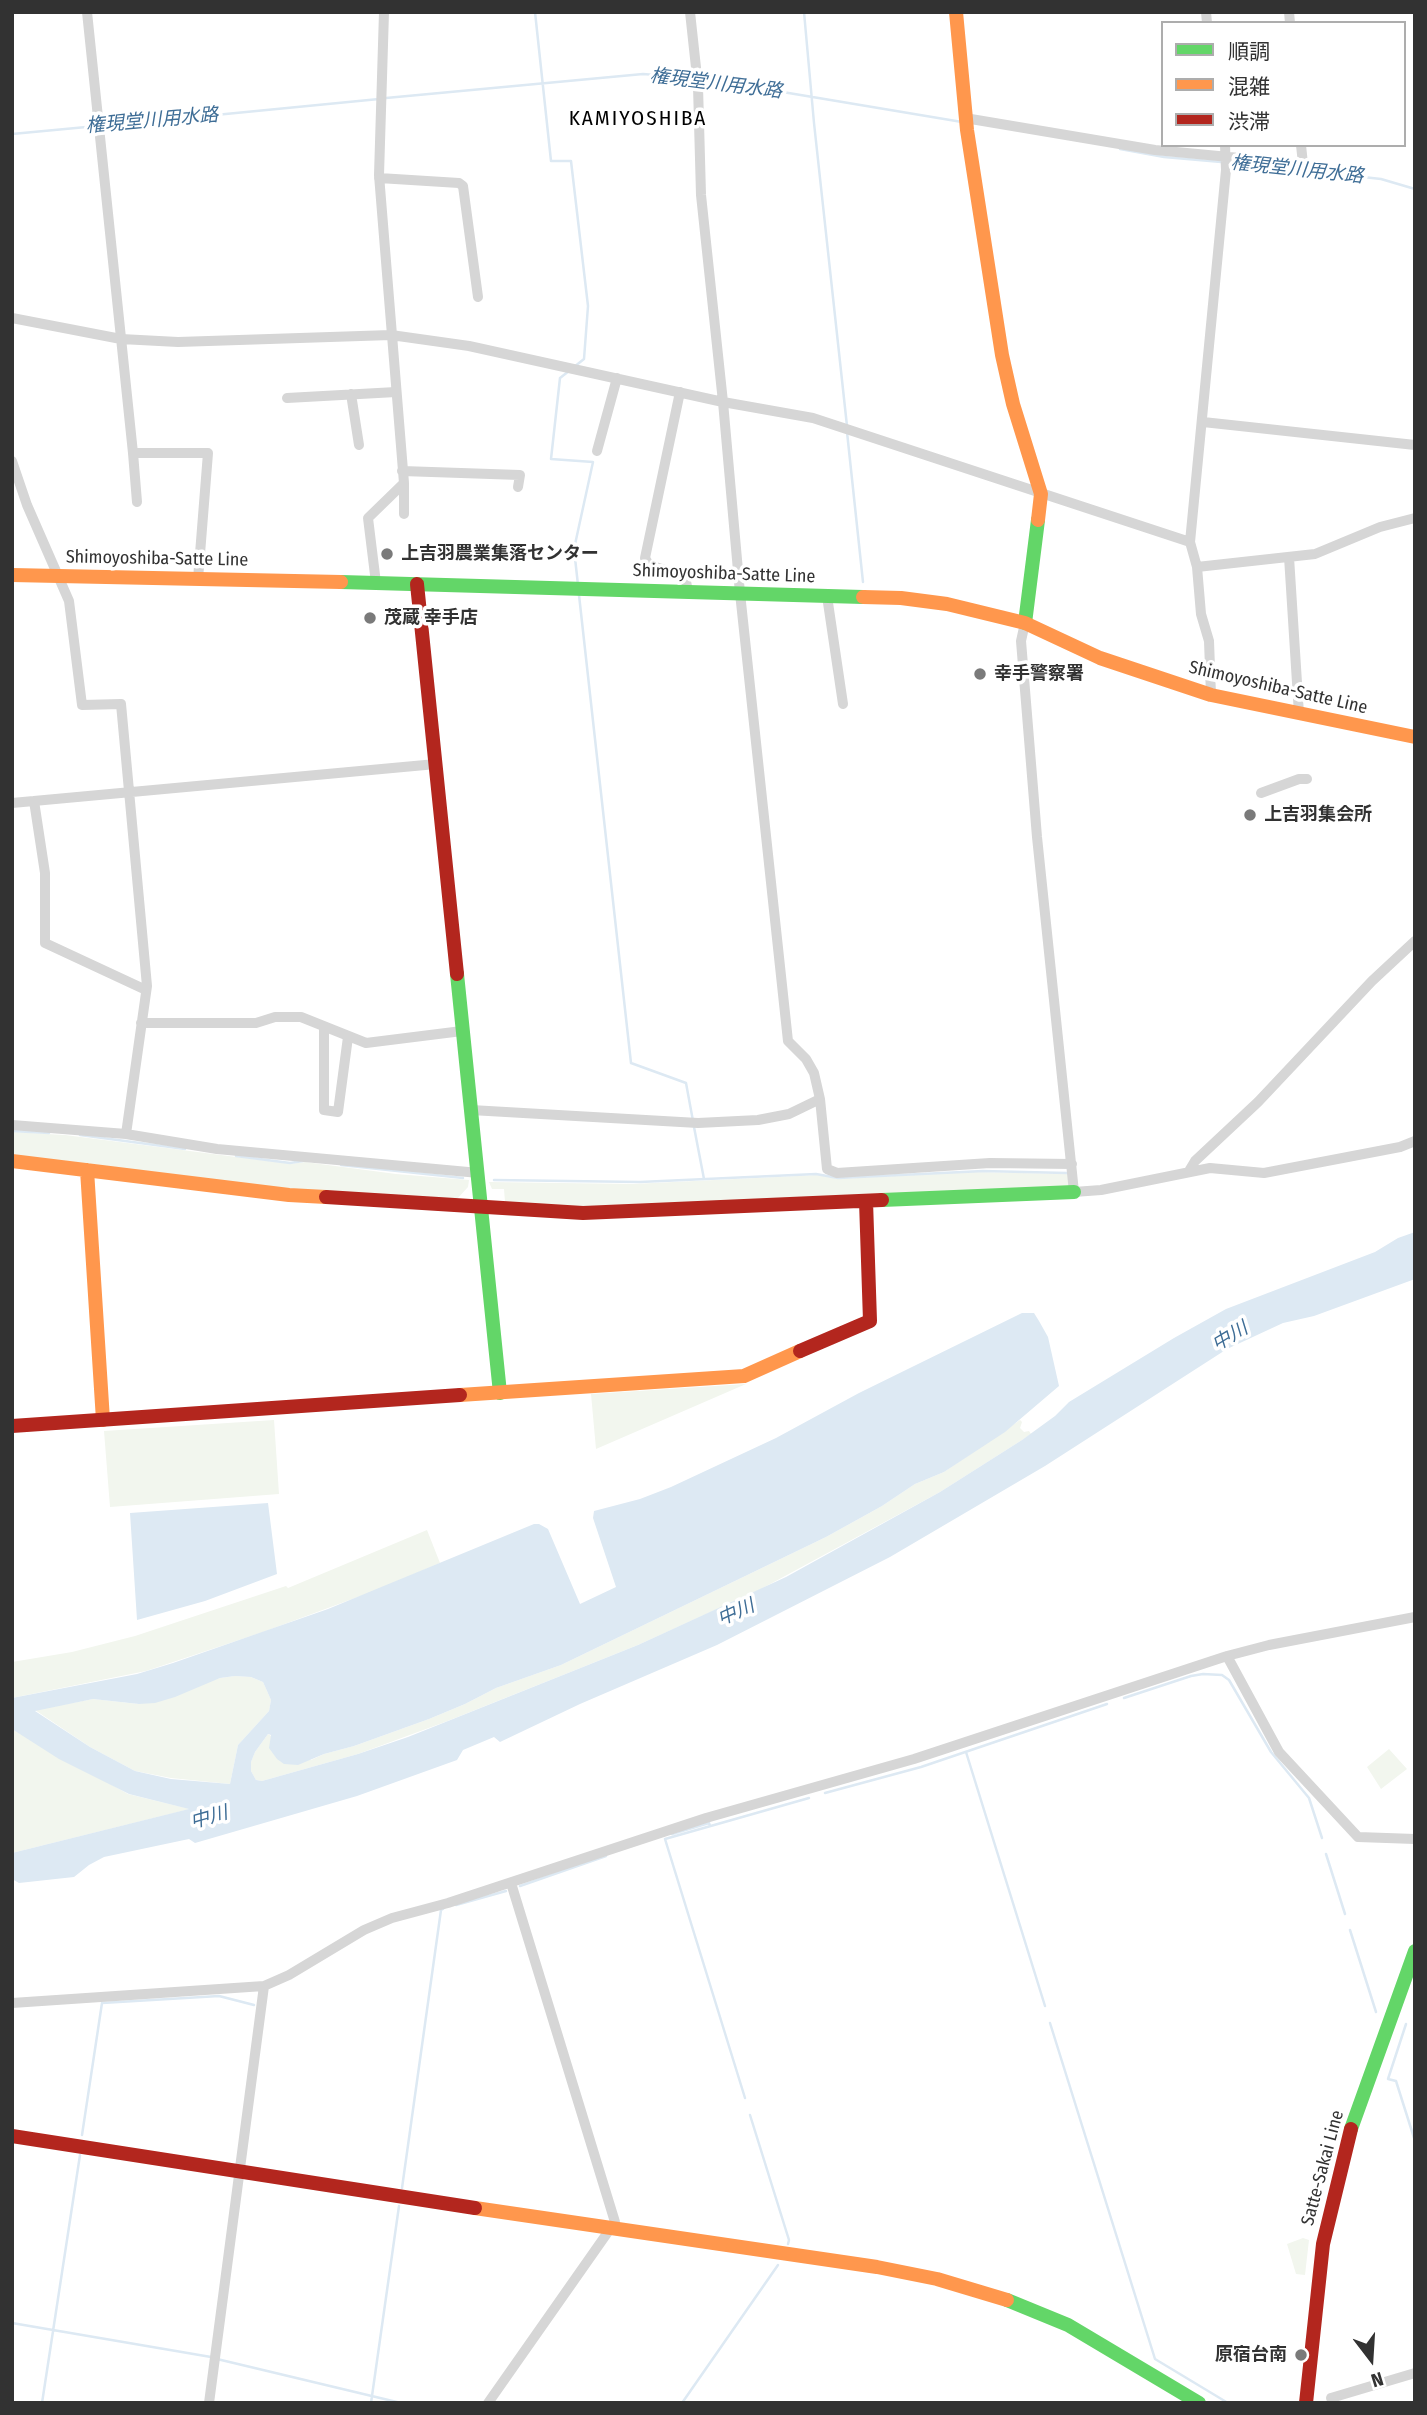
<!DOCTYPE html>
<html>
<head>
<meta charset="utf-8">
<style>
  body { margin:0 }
  #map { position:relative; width:1427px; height:2415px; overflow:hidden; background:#fff; font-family:"Fira Sans Condensed","Noto Sans JP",sans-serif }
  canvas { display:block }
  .frame { position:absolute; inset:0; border:14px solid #323232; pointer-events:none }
  .legend { position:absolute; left:1161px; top:21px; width:245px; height:126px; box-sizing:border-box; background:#fff; border:2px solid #adadad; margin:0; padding:9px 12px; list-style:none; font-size:21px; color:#323232 }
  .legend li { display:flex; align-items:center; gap:14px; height:35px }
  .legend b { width:35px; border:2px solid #adadad }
  .north { position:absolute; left:1336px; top:2324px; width:70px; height:70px; -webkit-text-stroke:5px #fff; paint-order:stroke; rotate:163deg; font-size:19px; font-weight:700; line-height:28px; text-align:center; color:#323232 }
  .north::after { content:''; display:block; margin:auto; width:24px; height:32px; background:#323232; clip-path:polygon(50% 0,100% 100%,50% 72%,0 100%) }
</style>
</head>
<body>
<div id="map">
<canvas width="1427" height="2415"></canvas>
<div class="frame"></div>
<ul class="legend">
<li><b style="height:9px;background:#63d668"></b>順調</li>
<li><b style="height:9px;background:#ff974d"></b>混雑</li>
<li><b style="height:9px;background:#b3261e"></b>渋滞</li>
</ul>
<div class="north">N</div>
</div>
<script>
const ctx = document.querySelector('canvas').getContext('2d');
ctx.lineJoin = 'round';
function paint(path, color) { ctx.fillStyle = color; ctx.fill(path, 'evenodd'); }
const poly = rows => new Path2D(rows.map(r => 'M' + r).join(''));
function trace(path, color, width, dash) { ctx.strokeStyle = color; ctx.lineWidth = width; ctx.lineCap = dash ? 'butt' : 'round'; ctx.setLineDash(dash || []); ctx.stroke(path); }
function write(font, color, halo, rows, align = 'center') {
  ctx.font = font + ' "Fira Sans Condensed","Noto Sans JP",sans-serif'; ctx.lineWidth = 7; ctx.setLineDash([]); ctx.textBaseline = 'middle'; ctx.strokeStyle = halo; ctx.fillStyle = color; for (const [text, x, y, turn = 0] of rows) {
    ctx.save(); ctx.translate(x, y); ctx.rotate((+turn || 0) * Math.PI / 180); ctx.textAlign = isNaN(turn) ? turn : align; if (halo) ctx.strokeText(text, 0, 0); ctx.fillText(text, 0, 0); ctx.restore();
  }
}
paint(poly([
  [12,1132,65,1135,291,1164,305,1162,396,1174,469,1180,468,1187,457,1199,297,1190,12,1155],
  [973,1172,1069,1174,1070,1183,1066,1188,580,1207,505,1202,504,1189,492,1189,489,1182,633,1184,817,1175,838,1179],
  [746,1384,596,1449,591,1394],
  [274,1420,279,1494,110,1507,104,1431],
  [1020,1420,1022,1422,1020,1428,1024,1432,1029,1431,1031,1434,1022,1440,940,1492,761,1589,638,1645,445,1722,358,1754,262,1781,256,1780,251,1771,251,1762,255,1752,268,1734,311,1760,324,1754,354,1746,429,1719,465,1704,496,1688,561,1665,826,1537,882,1506,915,1484,944,1472],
  [427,1530,440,1563,374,1591,263,1632,146,1671,12,1698,12,1662,72,1652,135,1636,286,1586,288,1588],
  [235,1676,251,1677,263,1682,271,1700,269,1711,238,1745,230,1784,171,1778,135,1771,90,1747,35,1710,93,1699,139,1704,220,1678],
  [12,1729,128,1794,190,1809,12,1853],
  [1389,1749,1407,1769,1381,1789,1367,1767],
  [1303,2238,1309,2240,1305,2275,1296,2274,1287,2244]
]), '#f2f6ee');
paint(poly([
  [1415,1232,1415,1279,1314,1316,1283,1323,1227,1349,1045,1466,890,1557,717,1645,580,1704,500,1742,494,1737,463,1750,457,1760,357,1796,195,1843,189,1839,104,1857,89,1865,74,1877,19,1883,12,1879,12,1853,189,1809,129,1794,59,1759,12,1729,12,1698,137,1674,173,1663,328,1609,534,1524,539,1524,548,1529,580,1604,616,1587,593,1518,594,1511,640,1499,671,1487,776,1438,859,1393,1022,1313,1034,1313,1039,1321,1048,1337,1059,1386,1005,1432,944,1472,915,1484,882,1506,826,1537,561,1665,496,1688,465,1704,429,1719,354,1746,324,1754,298,1765,284,1764,277,1759,269,1748,271,1735,268,1734,255,1752,251,1762,251,1771,256,1780,262,1781,358,1754,408,1737,638,1645,786,1577,940,1492,1022,1440,1055,1416,1069,1402,1174,1338,1226,1309,1375,1252,1398,1238],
  [235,1676,251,1677,263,1682,271,1700,269,1711,238,1745,230,1784,171,1779,135,1771,90,1747,35,1711,93,1699,139,1704,155,1703,175,1697,220,1678],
  [268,1503,277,1574,205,1601,137,1620,130,1513]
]), '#dde9f3');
trace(poly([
  [535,12,551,161,571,161,588,306,584,359,574,367],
  [804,12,814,123,847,426],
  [699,78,962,122],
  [386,98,643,74,693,78],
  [103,126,379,99],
  [12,134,97,126],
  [1120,149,1164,157,1221,162],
  [1228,162,1381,179,1415,189],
  [569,371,560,378,551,459,593,462,574,549,578,585],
  [847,432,863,582],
  [579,595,631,1063,686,1083,693,1121],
  [694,1127,704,1179],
  [12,1131,49,1133],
  [80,1135,185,1149],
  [236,1156,290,1163,303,1161],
  [341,1165,463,1178],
  [494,1180,640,1182,816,1174,838,1178,983,1171,1067,1173],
  [1124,1698,1191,1676,1203,1674,1222,1675,1229,1680,1271,1752,1309,1798,1322,1838],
  [966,1752,1045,2006],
  [825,1793,921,1767,1107,1704],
  [672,1834,709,1823,710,1826],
  [1326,1854,1345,1914],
  [520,1886,606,1856],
  [456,1905,506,1891],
  [1350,1930,1376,2012],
  [1050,2023,1155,2359,1228,2403],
  [1406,2024,1388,2079,1396,2081,1415,2141],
  [745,2098,665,1839,809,1798],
  [750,2115,789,2240,788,2244],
  [82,2135,102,2003,219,1996,254,2005],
  [402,2188,441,1910,443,1909],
  [12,2323,211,2357],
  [217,2359,401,2403],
  [42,2403,80,2155],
  [371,2403,399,2206],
  [682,2403,778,2265]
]), '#dde9f3', 2.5);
trace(poly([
  [87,12,133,453,208,453,198,579],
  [690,12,698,86,701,195,723,402,740,593,788,1041,806,1059,814,1073,820,1099,827,1169,837,1173,990,1163,1072,1164],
  [1206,12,1207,23],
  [1289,12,1290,23],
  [965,118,1155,150,1303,164,1301,145],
  [379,178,459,183,463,186,478,297],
  [12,318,121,339,178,342,391,335,469,346,723,402,813,418,1190,542],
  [680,392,645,558,649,565,685,576,688,592],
  [351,394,359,445],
  [287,398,396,392],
  [1203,422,1415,445],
  [597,451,617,378],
  [133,453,137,502],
  [12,461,27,505,69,601,82,705,121,704,147,986,126,1134],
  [402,471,520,475,518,487],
  [404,514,404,483],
  [1289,557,1299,714],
  [1197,567,1315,554,1380,527,1415,518],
  [376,583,368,518,404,483,379,175,384,12],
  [827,596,843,704],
  [1025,623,1021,641,1037,837,1074,1192,1101,1190,1210,1168,1264,1173,1400,1147,1415,1141],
  [1211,695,1209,641,1201,614,1197,567,1190,542,1226,170,1225,145],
  [1261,793,1299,779,1307,779],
  [34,801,45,873,45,943,146,990],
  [12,803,436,764],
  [141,1023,256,1023,275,1017,301,1017,366,1043,462,1031],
  [324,1028,324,1110,338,1112,348,1037],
  [471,1110,698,1123,758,1120,789,1114,820,1099],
  [12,1125,126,1134,217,1149,479,1173],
  [1189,1171,1195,1161,1258,1102,1372,981,1415,941],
  [1227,1656,1279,1752,1358,1837,1415,1839],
  [12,2003,264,1986,289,1975,364,1930,392,1918,448,1903,706,1818,914,1759,1227,1656,1269,1645,1415,1617],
  [209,2403,264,1986],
  [488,2403,615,2222,511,1883],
  [1333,2403,1331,2398,1415,2373]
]), '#d6d6d6', 10);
trace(poly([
  [341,582,863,597],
  [1025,623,1038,520],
  [457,974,500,1393],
  [882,1200,1074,1192],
  [1351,2129,1415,1951],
  [1007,2300,1068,2325,1199,2403]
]), '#63d668', 14);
trace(poly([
  [956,12,967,130,1002,355,1013,404,1041,494,1038,520],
  [12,575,341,582],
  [863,597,901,598,947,604,1025,623,1100,658,1211,695,1415,737],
  [12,1161,289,1195,326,1197],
  [87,1170,103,1420],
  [460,1395,744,1376,800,1351],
  [475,2208,877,2267,937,2279,1007,2300]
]), '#ff974d', 14);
trace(poly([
  [417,584,457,974],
  [326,1197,583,1213,882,1200],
  [800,1351,870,1321,866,1201],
  [12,1426,460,1395],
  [12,2136,475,2208],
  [1306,2403,1323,2244,1351,2129]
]), '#b3261e', 14);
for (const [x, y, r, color] of [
  [387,554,7,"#7a7a7a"],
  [370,618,7,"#7a7a7a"],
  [980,674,7,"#7a7a7a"],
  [1250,815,7,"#7a7a7a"],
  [1301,2355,7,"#7a7a7a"]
]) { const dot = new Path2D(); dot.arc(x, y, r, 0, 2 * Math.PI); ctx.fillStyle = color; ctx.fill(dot); trace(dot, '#fff', 2.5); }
write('bold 18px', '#323232', '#fff', [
  ["上吉羽農業集落センター",401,554],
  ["茂蔵 幸手店",384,618],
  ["幸手警察署",994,674],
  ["上吉羽集会所",1264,815],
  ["原宿台南",1287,2355,"right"]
], 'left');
write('18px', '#323232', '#fff', [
  ["Shimoyoshiba-Satte Line",157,559,1],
  ["Shimoyoshiba-Satte Line",724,574,2],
  ["Shimoyoshiba-Satte Line",1278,688,13],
  ["Satte-Sakai Line",1323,2168,-75]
]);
write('italic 19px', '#3e6d96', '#fff', [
  ["権現堂川用水路",716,84,7],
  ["権現堂川用水路",152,121,-5],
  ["権現堂川用水路",1297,170,6],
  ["中川",1230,1337,-31],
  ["中川",736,1613,-24],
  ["中川",209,1818,-16]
]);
ctx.letterSpacing = '2px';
write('21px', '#000', '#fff', [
  ["KAMIYOSHIBA",638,119]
]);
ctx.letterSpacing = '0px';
</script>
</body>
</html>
